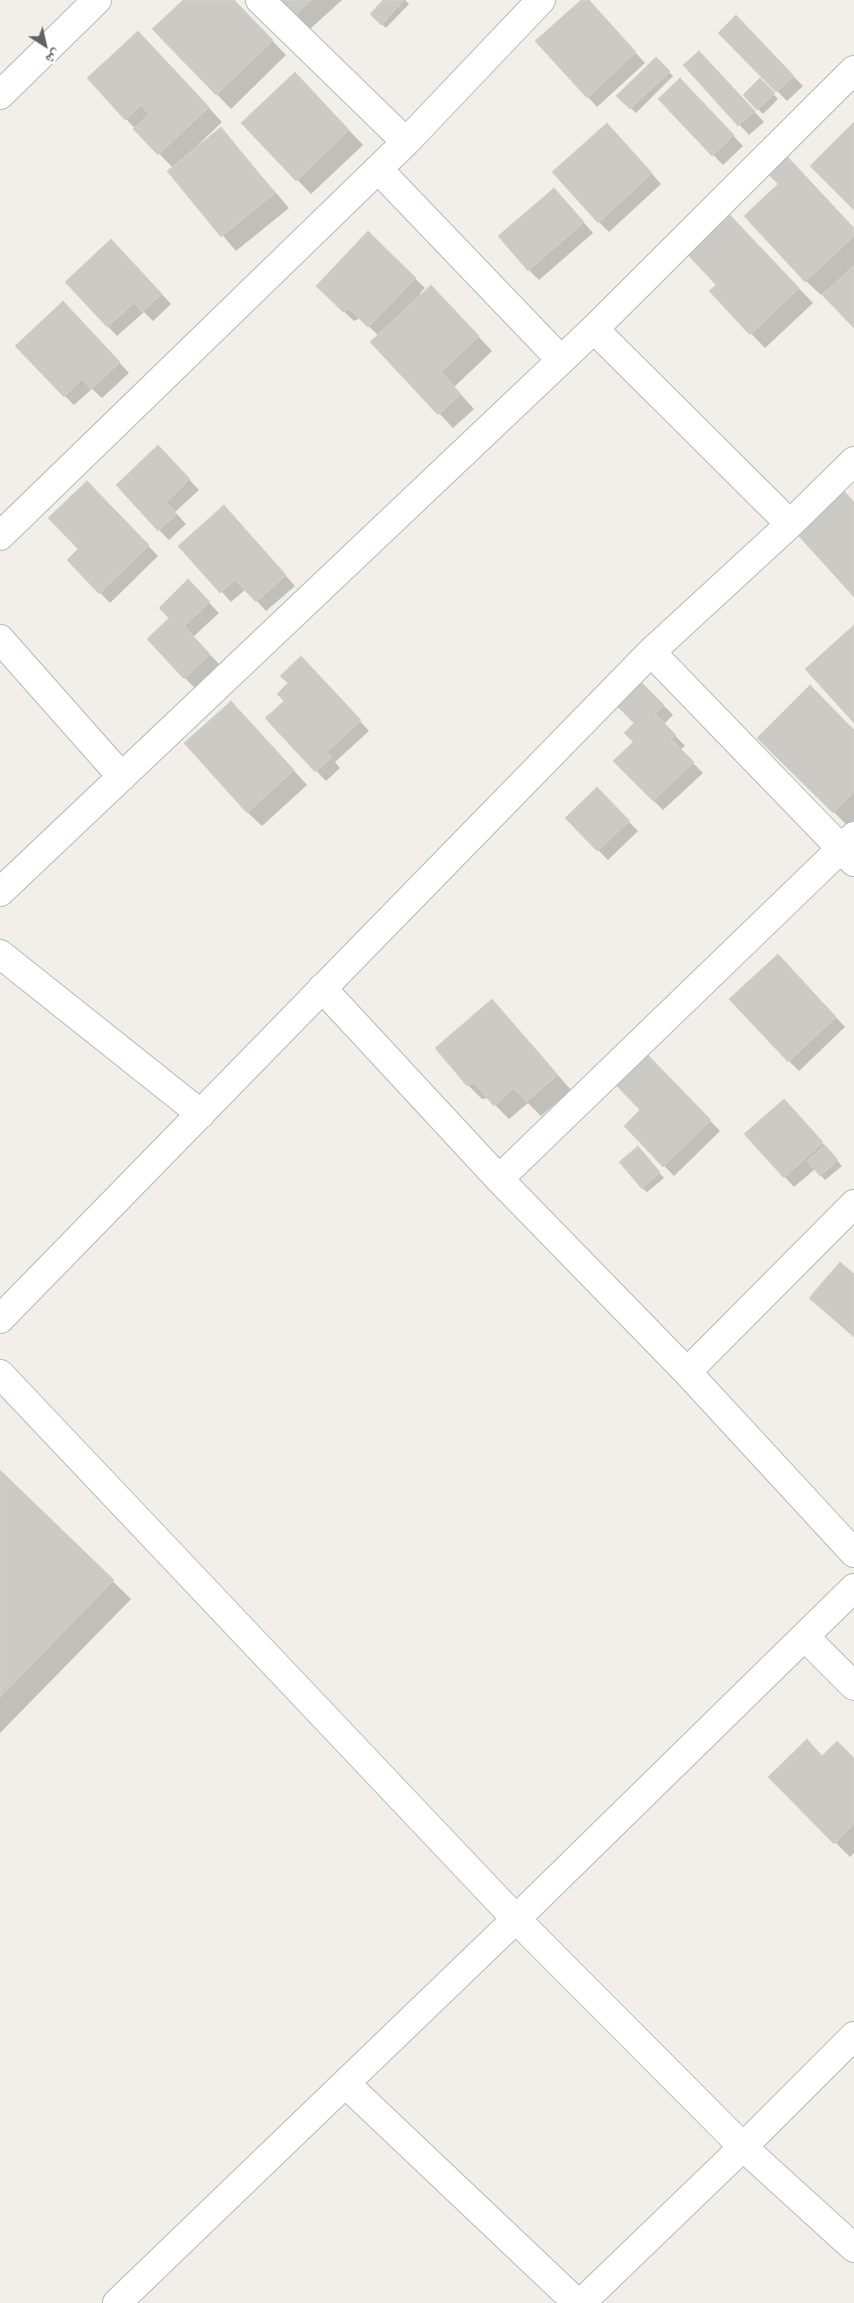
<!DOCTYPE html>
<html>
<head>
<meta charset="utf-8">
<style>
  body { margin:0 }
  #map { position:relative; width:854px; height:2303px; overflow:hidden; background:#f1efe8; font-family:Inter,"Noto Naskh Arabic",sans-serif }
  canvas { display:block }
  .north { position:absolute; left:20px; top:20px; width:50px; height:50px; -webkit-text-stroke:4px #fff; paint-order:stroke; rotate:145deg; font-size:14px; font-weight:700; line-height:20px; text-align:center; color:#5f6368 }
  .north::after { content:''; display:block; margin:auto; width:18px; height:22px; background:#5f6368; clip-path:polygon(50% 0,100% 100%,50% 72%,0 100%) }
</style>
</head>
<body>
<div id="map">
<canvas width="854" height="2303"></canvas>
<div class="north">ش</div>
</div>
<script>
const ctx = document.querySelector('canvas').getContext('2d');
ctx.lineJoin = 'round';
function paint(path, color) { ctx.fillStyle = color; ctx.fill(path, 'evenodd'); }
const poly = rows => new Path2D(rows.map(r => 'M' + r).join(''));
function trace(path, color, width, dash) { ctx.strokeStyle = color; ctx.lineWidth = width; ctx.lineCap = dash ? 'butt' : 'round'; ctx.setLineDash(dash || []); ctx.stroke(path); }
paint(poly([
  [185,0,233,0,286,55,231,109,154,29],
  [283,0,342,0,310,29],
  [385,0,405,0,409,4,386,28,371,14],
  [582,0,587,0,595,8,645,63,597,107,588,97],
  [746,27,803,86,787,101,720,33],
  [153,47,222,122,198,145,199,147,221,129,289,208,236,251,169,172,173,168,126,119],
  [656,59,673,76,636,113,618,96],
  [709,62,764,122,749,135,684,65],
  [760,80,778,99,763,114,744,95],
  [309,88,363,145,311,194,243,123],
  [690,90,743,146,723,165,659,99],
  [617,134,661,184,609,232,599,222],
  [564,200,593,233,539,280,529,270],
  [746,216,854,229,854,326,823,293,821,295,806,281],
  [744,231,813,303,765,348,711,292,718,285],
  [368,233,425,288,420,293,422,295,445,301,492,351,454,387,474,409,453,428,372,342,379,336,360,318,354,321,317,286],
  [121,250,171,304,153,321,144,312,117,336,66,282],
  [73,312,129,373,102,398,92,389,74,405,65,396],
  [168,457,199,490,175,512,186,524,169,540,159,530],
  [87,483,158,556,110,603,68,560,80,549],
  [234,517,295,586,266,611,246,589,231,602,180,546],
  [188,581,219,613,193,637,219,664,195,688,185,678,170,618],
  [311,668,369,731,335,762,340,768,326,781,266,719,286,701],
  [641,683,673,715,664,724,685,746,680,750,703,773,663,810,614,761,635,742],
  [231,702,307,785,262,826,247,812],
  [854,732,854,820,848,826,759,738],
  [597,789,638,831,608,860,566,818],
  [788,966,845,1027,799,1071,789,1061],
  [492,1000,571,1090,541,1116,528,1103,509,1119,488,1098,482,1099,468,1085],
  [644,1053,720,1131,674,1176,625,1126,642,1110],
  [794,1110,842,1166,825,1180,815,1169,794,1187,785,1177],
  [642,1152,664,1178,647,1192,642,1188],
  [0,1472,131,1599,0,1733],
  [823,1757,854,1759,854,1853,850,1857,770,1777]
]), '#0003');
const building = poly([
  [183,0,234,0,273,40,216,95,152,29,183,0],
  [281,0,312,0,295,15,281,0],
  [383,0,404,0,381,25,370,14,383,0],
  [581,0,589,0,636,52,587,98,535,41,581,0],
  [736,15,794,76,776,92,718,33,736,15],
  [138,31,209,107,158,155,133,129,149,114,141,105,125,120,87,78,138,31],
  [699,51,755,111,738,126,683,65,699,51],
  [656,57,670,71,630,109,616,96,656,57],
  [295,72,349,130,296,181,241,123,295,72],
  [680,78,734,135,712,156,658,99,680,78],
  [760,78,775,93,757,110,743,95,760,78],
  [854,122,854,210,810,166,854,122],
  [607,123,652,173,598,223,552,172,607,123],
  [221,127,275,193,221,237,167,171,221,127],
  [785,154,854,228,854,236,805,282,744,216,778,184,766,172,785,154],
  [554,188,584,222,528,271,498,236,554,188],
  [730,215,799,288,750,335,709,291,716,285,688,255,730,215],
  [368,231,416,278,368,327,349,309,343,312,316,286,368,231],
  [111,239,162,294,142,312,134,303,107,327,65,282,111,239],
  [854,265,854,328,822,295,854,265],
  [431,285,479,336,441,372,461,394,438,415,370,342,431,285],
  [63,301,120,362,91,389,82,379,64,397,15,346,63,301],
  [158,445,190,479,166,502,177,514,158,531,116,485,158,445],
  [87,481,149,545,99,594,67,560,78,549,48,518,87,481],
  [843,490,854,502,854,597,796,533,843,490],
  [224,505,286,575,256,602,235,580,220,593,178,546,224,505],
  [188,579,210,602,184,626,210,654,184,679,147,639,169,618,159,608,188,579],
  [854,625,854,723,805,669,854,625],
  [301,656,361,720,327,752,332,757,315,772,265,718,284,701,277,694,288,683,280,676,301,656],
  [641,682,664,705,655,714,676,735,671,739,694,762,653,801,613,761,633,742,624,733,634,723,616,705,641,682],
  [810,685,854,730,854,792,833,813,757,738,810,685],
  [231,701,294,770,247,813,184,743,231,701],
  [597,787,630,821,597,851,565,818,597,787],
  [778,954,836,1017,788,1062,729,999,778,954],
  [492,999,558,1075,526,1102,514,1088,494,1106,474,1083,467,1086,435,1048,492,999],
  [644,1051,711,1120,663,1167,624,1126,640,1110,613,1082,644,1051],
  [784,1099,823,1142,784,1178,744,1134,784,1099],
  [825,1145,838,1160,820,1176,807,1161,825,1145],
  [638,1146,660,1172,642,1189,619,1162,638,1146],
  [840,1262,854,1274,854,1337,809,1298,840,1262],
  [0,1470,114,1580,0,1697,0,1470],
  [807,1739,822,1756,837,1741,854,1758,854,1824,834,1844,768,1777,807,1739]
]);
paint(building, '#cccac5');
trace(building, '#d6d1c6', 1);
const minor = poly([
  [260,0,406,142],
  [378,169,561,360],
  [594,329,790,524],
  [0,536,406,142,541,0],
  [0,639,122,777],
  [651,652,854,862],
  [0,892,594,329,854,70],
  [0,954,201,1114],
  [322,988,499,1179,687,1372,854,1553],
  [499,1179,854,836],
  [0,1319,651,652,790,524,854,461],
  [687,1372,854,1204],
  [0,1374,516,1919,743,2147,854,2248],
  [805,1637,854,1686],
  [346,2084,577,2303],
  [117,2303,516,1919,854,1588],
  [581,2303,743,2147,854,2036]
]);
const tertiary = poly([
  [0,95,97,0]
]);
trace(minor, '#b5b8bc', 30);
trace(tertiary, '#b5b8bc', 30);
trace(minor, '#fff', 28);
trace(tertiary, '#fff', 28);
</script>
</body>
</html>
